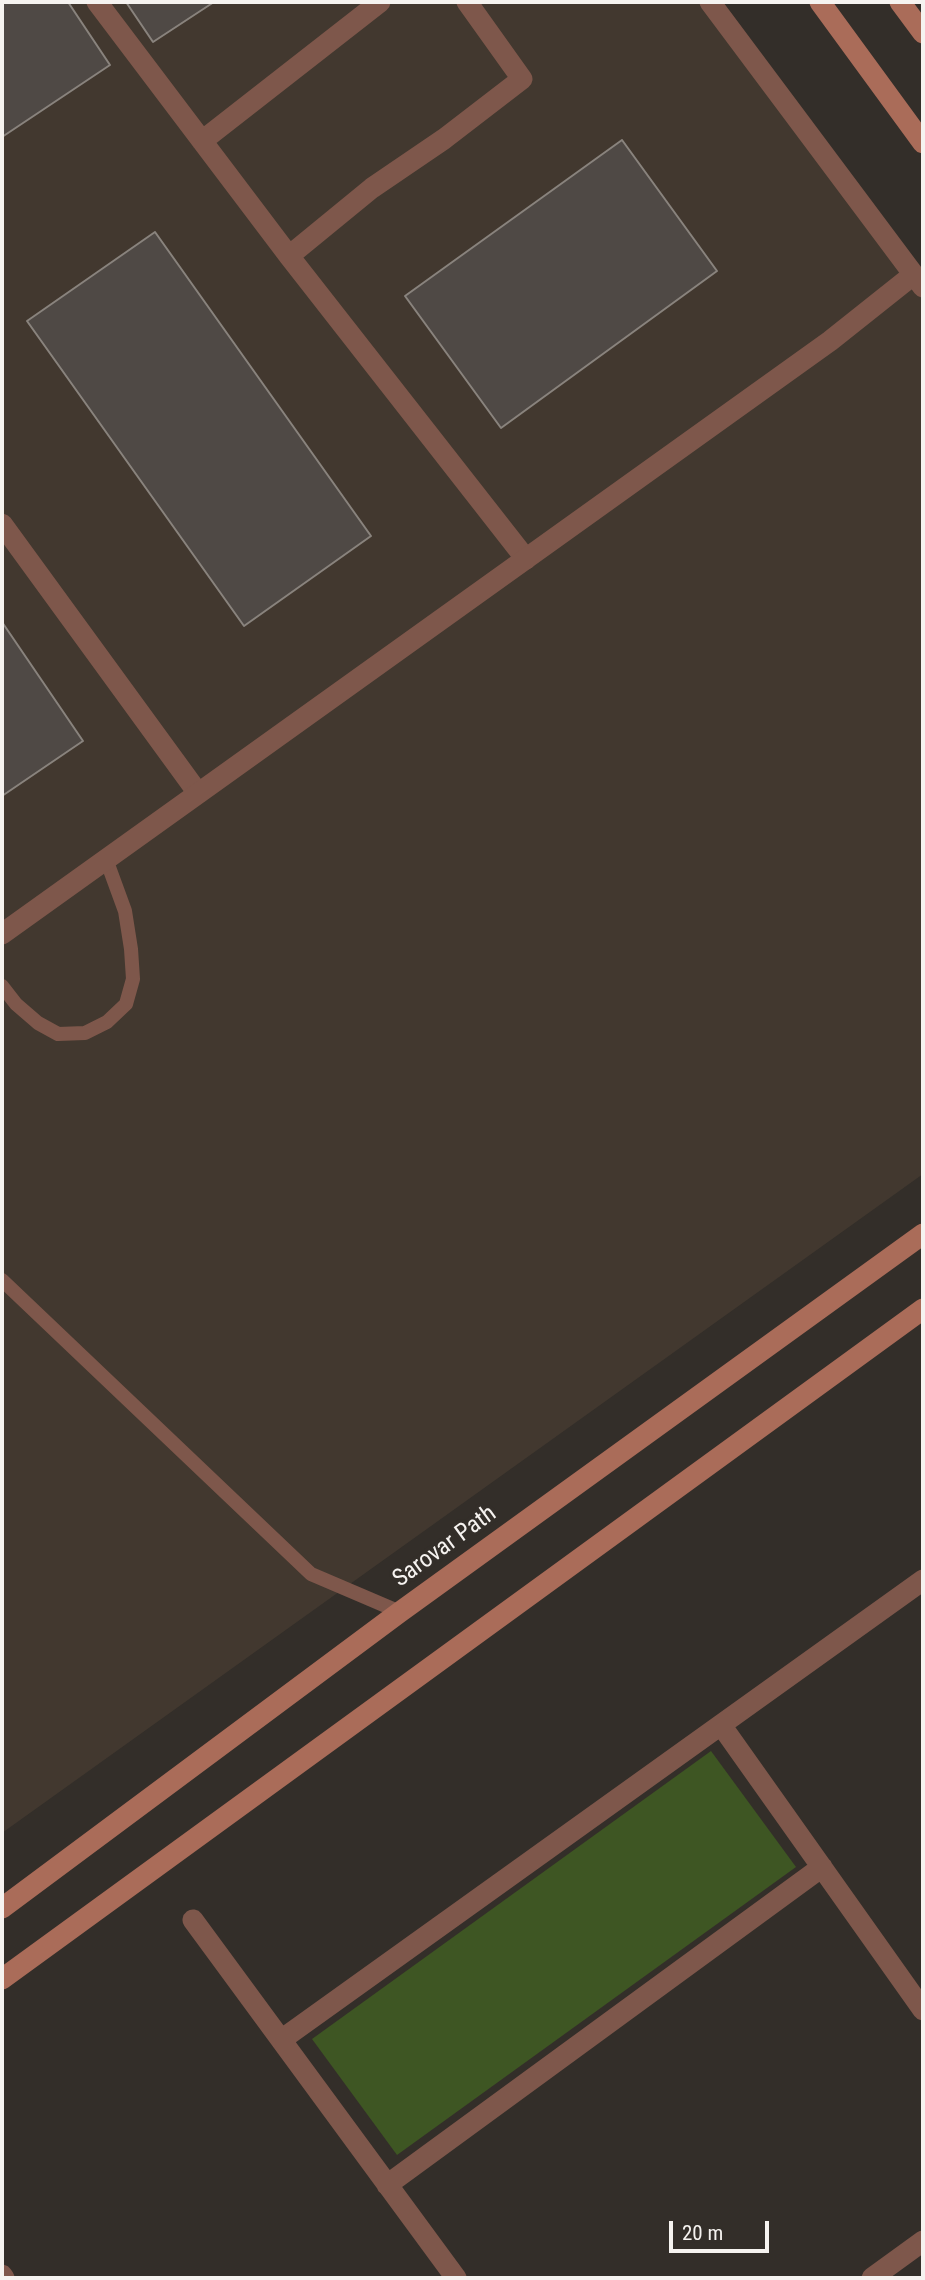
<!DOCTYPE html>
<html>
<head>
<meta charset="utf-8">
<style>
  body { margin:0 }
  #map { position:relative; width:925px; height:2280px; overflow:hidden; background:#332e29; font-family:"Roboto Condensed",sans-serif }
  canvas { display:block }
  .frame { position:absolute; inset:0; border:4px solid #f6f3f0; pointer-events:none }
  .scale { position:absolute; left:669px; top:2221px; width:100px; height:32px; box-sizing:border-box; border:4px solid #f6f3f0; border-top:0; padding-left:9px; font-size:21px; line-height:24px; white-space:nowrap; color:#f6f3f0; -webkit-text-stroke:5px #332e29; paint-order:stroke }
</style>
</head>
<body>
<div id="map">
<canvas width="925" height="2280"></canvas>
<div class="frame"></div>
<div class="scale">20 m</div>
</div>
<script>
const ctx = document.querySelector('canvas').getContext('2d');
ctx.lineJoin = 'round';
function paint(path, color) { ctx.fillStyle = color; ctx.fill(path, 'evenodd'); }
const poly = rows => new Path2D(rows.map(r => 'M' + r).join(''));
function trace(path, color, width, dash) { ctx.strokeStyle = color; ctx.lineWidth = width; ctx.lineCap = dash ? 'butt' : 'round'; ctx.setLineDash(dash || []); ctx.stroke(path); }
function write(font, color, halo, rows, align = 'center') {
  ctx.font = font + ' "Roboto Condensed",sans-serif'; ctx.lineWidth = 7; ctx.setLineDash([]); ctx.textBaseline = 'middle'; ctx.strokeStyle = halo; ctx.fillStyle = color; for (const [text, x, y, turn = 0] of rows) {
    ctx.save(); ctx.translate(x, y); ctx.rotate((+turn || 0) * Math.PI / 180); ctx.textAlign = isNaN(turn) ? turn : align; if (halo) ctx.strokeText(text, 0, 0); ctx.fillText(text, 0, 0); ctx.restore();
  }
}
paint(poly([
  [2,2,723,2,923,275,923,1174,2,1833]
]), '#42382f');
paint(poly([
  [711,1751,796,1867,397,2155,312,2039]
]), '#3e5623');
const building = poly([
  [2,2,68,2,110,65,2,137,2,2],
  [126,2,214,2,153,42,126,2],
  [622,140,717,271,501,428,405,296,622,140],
  [155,232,371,536,244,626,27,321,155,232],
  [2,622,83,741,2,796,2,622]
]);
paint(building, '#4f4945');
trace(building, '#89837d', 2);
trace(poly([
  [2,986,16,1004,38,1023,58,1034,85,1033,107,1022,126,1004,133,979,131,949,125,911,106,859],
  [2,1280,311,1574,400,1612]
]), '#7e574b', 14);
trace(poly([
  [97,2,289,256,526,559],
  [202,141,380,2],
  [289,256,372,188,444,139,522,79,467,2],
  [2,524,198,793],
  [721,1725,923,2010],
  [193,1920,456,2278],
  [281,2040,923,1580],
  [387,2185,822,1867],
  [2,2275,4,2278],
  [872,2278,923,2241]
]), '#7e574b', 21);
trace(poly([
  [710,2,923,287],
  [2,934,830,341,913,275]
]), '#7e574b', 21);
trace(poly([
  [820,2,923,143],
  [900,2,923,33],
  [2,1908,400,1612,923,1234],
  [2,1979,923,1309]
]), '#aa6c59', 21);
write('24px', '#f6f3f0', '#332e29', [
  ["Sarovar Path",445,1547,-36]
]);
</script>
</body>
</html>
